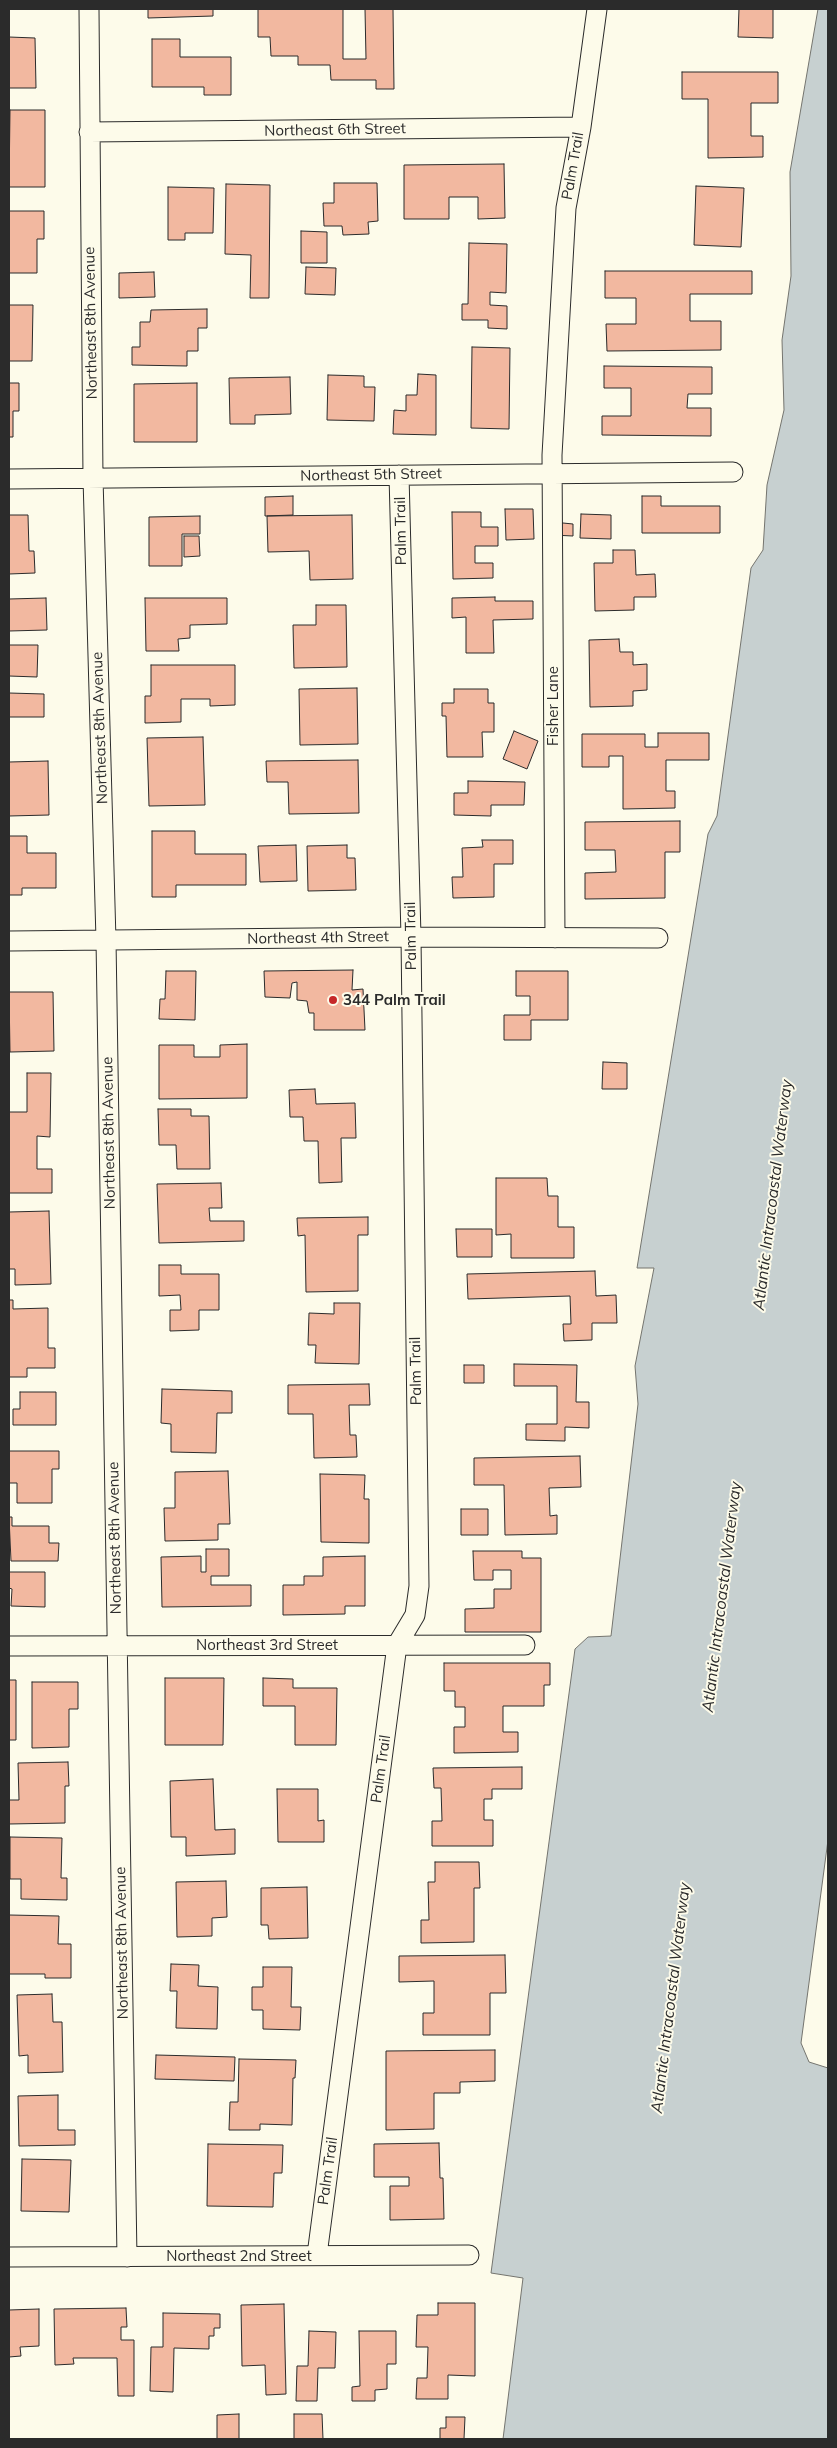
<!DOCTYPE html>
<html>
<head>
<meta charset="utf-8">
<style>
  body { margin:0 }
  #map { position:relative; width:837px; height:2448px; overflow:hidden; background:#fdfbea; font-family:Mulish,sans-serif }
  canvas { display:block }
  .frame { position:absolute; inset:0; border:10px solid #2b2b2b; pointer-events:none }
</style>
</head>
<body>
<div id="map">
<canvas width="837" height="2448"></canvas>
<div class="frame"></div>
</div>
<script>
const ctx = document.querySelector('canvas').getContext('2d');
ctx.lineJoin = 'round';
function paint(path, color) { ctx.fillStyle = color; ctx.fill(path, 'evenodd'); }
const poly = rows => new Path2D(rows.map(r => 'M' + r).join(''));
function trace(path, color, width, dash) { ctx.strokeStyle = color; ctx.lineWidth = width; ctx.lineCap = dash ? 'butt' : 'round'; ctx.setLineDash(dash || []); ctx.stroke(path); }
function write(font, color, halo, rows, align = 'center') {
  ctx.font = font + ' Mulish,sans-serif'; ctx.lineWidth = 4; ctx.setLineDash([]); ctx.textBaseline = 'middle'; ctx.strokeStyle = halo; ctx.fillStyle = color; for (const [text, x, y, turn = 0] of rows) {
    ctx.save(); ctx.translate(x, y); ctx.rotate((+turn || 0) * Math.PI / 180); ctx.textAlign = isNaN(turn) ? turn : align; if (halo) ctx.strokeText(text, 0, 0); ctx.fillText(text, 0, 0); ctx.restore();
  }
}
const water = poly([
  [818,9,828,9,828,1840,801,2043,809,2062,828,2068,828,2439,503,2439,523,2278,491,2273,575,1649,588,1637,611,1636,638,1404,635,1366,654,1268,637,1268,708,834,717,816,751,568,763,550,767,485,784,410,782,340,791,276,790,172,818,9]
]);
paint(water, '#c7d0d0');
trace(water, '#74746e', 1);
const building = poly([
  [148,9,213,9,213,16,148,18,148,9],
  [258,9,343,9,343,59,366,59,365,9,393,9,394,89,376,89,376,80,331,80,330,65,298,65,298,56,271,56,270,37,258,37,258,9],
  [739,9,773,9,773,38,738,37,739,9],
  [9,37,35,38,36,88,9,88,9,37],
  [152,39,180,39,180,57,231,57,231,95,204,95,204,87,152,87,152,39],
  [682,72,778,72,778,103,751,103,751,136,763,136,763,157,708,158,708,99,682,99,682,72],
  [10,110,45,110,45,187,9,187,10,110],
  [504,164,505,218,478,219,478,197,449,197,449,219,404,219,404,165,504,164],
  [334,183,377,183,378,221,368,222,369,234,343,235,342,226,324,226,323,203,334,203,334,183],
  [226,184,270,185,269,298,250,298,251,255,225,254,226,184],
  [696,186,744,188,741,247,694,245,696,186],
  [168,187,214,188,213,233,185,233,185,240,168,240,168,187],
  [9,211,44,211,44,239,37,239,37,273,9,273,9,211],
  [301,231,327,232,327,263,301,263,301,231],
  [469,243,507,244,506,293,490,292,490,305,507,306,507,329,488,328,488,320,462,320,462,304,468,304,469,243],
  [306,267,336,268,335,295,305,294,306,267],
  [605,271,752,271,752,294,690,294,690,321,721,321,721,350,607,351,606,324,636,324,636,298,605,298,605,271],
  [154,272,155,297,119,298,119,273,154,272],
  [9,305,33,305,32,361,9,361,9,305],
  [207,309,207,328,198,328,198,351,187,351,187,366,132,365,132,347,140,347,140,322,150,322,151,310,207,309],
  [472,347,510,348,509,429,471,428,472,347],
  [604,366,712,367,712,394,688,394,687,408,711,408,711,436,602,435,602,416,631,416,631,388,604,388,604,366],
  [418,374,436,375,436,435,393,434,394,410,406,411,406,395,417,395,418,374],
  [328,375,364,376,364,387,375,387,374,421,327,420,328,375],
  [290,377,291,414,255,415,255,424,230,424,229,378,290,377],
  [9,383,19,383,19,411,13,411,13,437,9,437,9,383],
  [197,383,197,442,134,442,134,384,197,383],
  [293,496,293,515,265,516,265,497,293,496],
  [642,496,661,496,661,506,720,506,720,533,642,533,642,496],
  [505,509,533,509,534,539,506,540,505,509],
  [452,512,481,512,481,527,498,527,498,546,475,546,475,563,493,563,493,578,453,579,452,512],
  [581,514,611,515,611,539,580,538,581,514],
  [9,515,28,515,29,551,34,551,35,573,9,574,9,515],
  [352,515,353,579,310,580,309,551,268,552,267,516,352,515],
  [200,516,200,534,182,534,182,566,149,566,149,517,200,516],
  [553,522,573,524,573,536,552,535,553,522],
  [184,536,199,536,200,556,184,557,184,536],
  [613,550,635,550,636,575,655,574,656,597,634,597,634,610,595,611,594,563,613,563,613,550],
  [495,597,495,601,533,601,533,619,493,620,494,653,466,653,466,617,452,618,452,598,495,597],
  [46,598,47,630,9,631,9,599,46,598],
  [145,598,227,598,227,624,190,625,190,638,178,639,179,651,146,651,145,598],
  [316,605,346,605,347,667,294,668,293,625,316,625,316,605],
  [619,639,620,652,633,652,633,665,647,664,647,690,633,691,633,706,590,707,589,640,619,639],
  [9,645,38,645,37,677,9,676,9,645],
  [151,665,235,665,235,705,210,706,210,699,181,699,181,722,145,723,145,696,151,696,151,665],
  [357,688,358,744,300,745,299,689,357,688],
  [454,689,488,689,488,703,494,703,494,732,482,732,483,757,447,757,446,716,442,716,442,703,454,703,454,689],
  [9,693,44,694,44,717,9,717,9,693],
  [514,731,538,741,527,769,503,759,514,731],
  [658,733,709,733,709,760,666,760,666,791,675,791,675,808,623,809,623,756,609,756,609,767,582,767,582,734,645,734,645,747,658,747,658,733],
  [203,737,205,805,149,806,147,738,203,737],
  [358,760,359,813,289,814,288,782,267,782,266,761,358,760],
  [48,761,49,815,9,816,9,762,48,761],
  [468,781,525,782,524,805,491,805,491,816,454,815,454,793,468,793,468,781],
  [680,821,680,852,665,852,665,898,585,899,585,873,616,872,615,850,585,850,585,822,680,821],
  [152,831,195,831,195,854,246,854,246,885,176,885,176,897,152,897,152,831],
  [9,836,27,836,27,853,56,853,56,888,22,888,22,895,9,895,9,836],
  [482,840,513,840,513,864,494,864,494,897,453,898,452,877,463,877,462,848,483,847,482,840],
  [296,845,297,881,260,882,258,846,296,845],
  [347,845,347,858,355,858,356,890,308,891,307,846,347,845],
  [353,970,352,990,363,989,365,1030,314,1030,314,1013,309,1013,307,1001,297,1000,297,982,292,983,290,998,265,997,264,971,353,970],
  [166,971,196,971,195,1020,159,1019,160,999,165,999,166,971],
  [516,971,568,971,568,1020,531,1020,531,1040,504,1040,504,1015,530,1015,530,996,516,996,516,971],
  [9,992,53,992,54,1051,10,1052,9,992],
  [247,1044,247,1098,159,1099,159,1045,194,1045,194,1057,220,1057,220,1045,247,1044],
  [603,1062,627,1063,627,1089,602,1089,603,1062],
  [27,1073,51,1073,50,1137,37,1136,37,1169,52,1169,52,1193,9,1193,9,1112,27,1112,27,1073],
  [315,1089,316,1104,355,1103,356,1138,341,1138,342,1182,319,1183,318,1141,304,1141,303,1117,290,1117,289,1090,315,1089],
  [158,1109,191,1109,191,1116,209,1116,210,1169,177,1169,176,1145,159,1145,158,1109],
  [496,1178,547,1178,548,1196,558,1196,558,1227,574,1227,574,1258,511,1258,511,1234,496,1235,496,1178],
  [221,1183,222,1208,209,1208,210,1221,244,1221,244,1241,159,1243,157,1184,221,1183],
  [49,1211,51,1284,15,1285,15,1269,9,1269,9,1212,49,1211],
  [368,1217,368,1235,358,1235,358,1291,306,1292,305,1235,298,1236,297,1218,368,1217],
  [456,1229,492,1229,492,1257,457,1257,456,1229],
  [159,1265,181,1265,181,1274,219,1274,219,1310,199,1310,199,1330,170,1331,170,1310,181,1310,180,1295,159,1296,159,1265],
  [595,1271,596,1296,616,1295,617,1323,592,1323,592,1340,564,1341,563,1324,571,1324,570,1296,468,1299,467,1274,595,1271],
  [9,1300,13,1300,13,1309,48,1308,48,1348,55,1348,55,1368,27,1368,27,1377,9,1377,9,1300],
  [334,1303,360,1303,359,1364,315,1363,316,1345,308,1345,309,1313,334,1314,334,1303],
  [514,1364,577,1365,576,1402,589,1402,589,1428,565,1427,565,1441,526,1440,526,1424,557,1424,557,1386,514,1386,514,1364],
  [464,1365,484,1365,484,1383,464,1383,464,1365],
  [369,1384,370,1405,349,1405,350,1435,356,1435,357,1457,314,1458,313,1414,288,1414,288,1385,369,1384],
  [162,1389,232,1391,232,1413,217,1413,216,1453,171,1452,171,1424,161,1423,162,1389],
  [20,1392,56,1392,56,1425,13,1425,13,1409,20,1409,20,1392],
  [9,1451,59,1451,59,1469,52,1469,52,1503,17,1503,17,1483,9,1483,9,1451],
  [580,1456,581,1487,549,1488,550,1516,557,1515,557,1534,505,1535,504,1485,474,1485,474,1458,580,1456],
  [228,1471,230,1524,218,1524,218,1540,165,1541,164,1508,175,1508,175,1472,228,1471],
  [320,1474,365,1475,364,1499,369,1499,369,1543,321,1542,320,1474],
  [461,1509,488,1509,488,1535,461,1535,461,1509],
  [9,1517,12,1517,12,1526,49,1526,49,1543,59,1543,58,1561,11,1561,9,1517],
  [206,1549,229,1549,229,1576,211,1576,211,1585,251,1585,251,1606,162,1607,161,1557,201,1556,201,1572,206,1572,206,1549],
  [473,1551,522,1551,522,1558,541,1558,541,1632,465,1632,465,1609,494,1608,494,1589,511,1589,511,1570,493,1570,493,1580,474,1580,473,1551],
  [365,1556,365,1606,345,1606,345,1614,283,1615,283,1585,304,1585,304,1576,323,1576,323,1557,365,1556],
  [9,1572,45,1572,45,1607,11,1606,12,1589,9,1588,9,1572],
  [444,1663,550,1663,550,1685,544,1685,544,1706,503,1706,503,1732,518,1732,518,1752,454,1753,454,1727,465,1727,465,1707,455,1707,455,1691,444,1691,444,1663],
  [165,1678,224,1678,223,1745,165,1745,165,1678],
  [263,1678,293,1679,293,1688,337,1688,336,1745,295,1745,295,1706,263,1706,263,1678],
  [9,1680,16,1680,16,1740,9,1740,9,1680],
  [32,1682,78,1682,78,1709,69,1709,69,1747,32,1748,32,1682],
  [68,1762,69,1786,65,1786,65,1823,9,1824,9,1800,19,1800,18,1763,68,1762],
  [522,1767,522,1789,492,1789,492,1799,484,1799,484,1820,493,1820,493,1846,432,1846,432,1821,442,1821,441,1788,434,1788,433,1768,522,1767],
  [213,1779,215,1830,235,1829,235,1854,186,1856,186,1837,171,1837,170,1781,213,1779],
  [277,1789,318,1789,318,1821,324,1820,324,1842,278,1842,277,1789],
  [10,1837,62,1838,61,1878,67,1878,67,1900,21,1899,21,1879,10,1879,10,1837],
  [435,1862,479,1862,480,1888,474,1888,474,1942,421,1943,421,1920,429,1920,428,1882,435,1882,435,1862],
  [226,1881,227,1917,212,1918,212,1936,177,1937,176,1882,226,1881],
  [307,1887,308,1938,269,1939,268,1925,261,1925,261,1888,307,1887],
  [9,1915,59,1916,58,1944,71,1944,71,1978,45,1978,45,1974,9,1974,9,1915],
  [505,1955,506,1993,490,1993,490,2035,423,2035,423,2013,434,2013,434,1981,399,1982,399,1956,505,1955],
  [171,1964,199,1965,198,1986,218,1987,217,2029,176,2028,177,1991,170,1991,171,1964],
  [263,1967,292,1967,291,2007,301,2007,300,2030,263,2029,263,2010,252,2010,252,1987,263,1987,263,1967],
  [52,1994,53,2022,62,2022,63,2072,28,2073,28,2055,19,2056,17,1995,52,1994],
  [495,2050,495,2081,460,2082,460,2093,434,2093,434,2129,386,2130,386,2051,495,2050],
  [156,2055,235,2057,234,2081,155,2079,156,2055],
  [239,2059,296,2060,295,2078,293,2078,292,2125,260,2124,260,2130,229,2130,230,2102,238,2102,239,2059],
  [58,2095,58,2130,75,2130,75,2145,19,2146,18,2096,58,2095],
  [439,2143,440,2178,443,2178,444,2219,390,2220,390,2186,409,2186,409,2177,374,2177,374,2144,439,2143],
  [208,2144,283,2145,282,2173,274,2173,273,2207,207,2206,208,2144],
  [22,2159,71,2160,69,2212,21,2211,22,2159],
  [438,2303,475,2303,475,2376,448,2375,448,2399,416,2399,417,2378,427,2378,428,2347,416,2347,417,2315,438,2315,438,2303],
  [284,2304,286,2394,266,2395,265,2365,242,2366,241,2305,284,2304],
  [126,2308,127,2327,121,2327,121,2340,134,2340,134,2396,118,2396,117,2358,73,2358,74,2364,55,2365,54,2309,126,2308],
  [39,2309,39,2346,20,2347,21,2356,9,2357,9,2310,39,2309],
  [163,2313,220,2314,220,2328,214,2328,214,2336,209,2336,209,2349,174,2348,173,2392,150,2391,151,2347,163,2347,163,2313],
  [309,2331,336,2332,335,2368,318,2368,317,2401,296,2401,297,2366,308,2366,309,2331],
  [359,2331,396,2331,396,2364,387,2364,387,2389,375,2390,375,2401,352,2401,352,2387,360,2386,359,2331],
  [239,2414,239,2439,217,2439,217,2415,239,2414],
  [294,2414,322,2414,323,2439,294,2439,294,2414],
  [446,2417,465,2417,464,2439,440,2439,440,2428,446,2428,446,2417]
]);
paint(building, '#f2b8a0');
trace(building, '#2b2b2b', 1);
const minor = poly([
  [89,9,93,478,106,940,127,2257],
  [89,132,581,127],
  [9,479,733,472],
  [555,938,552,455,566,208,581,127,597,9],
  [9,941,411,937,658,938],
  [9,1646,525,1645],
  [317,2255,397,1645,415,1615,419,1586,411,937,399,475],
  [9,2257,469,2255]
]);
trace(minor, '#2b2b2b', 21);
trace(minor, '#fdfbea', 19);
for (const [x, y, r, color] of [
  [333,1000,5,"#c62828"]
]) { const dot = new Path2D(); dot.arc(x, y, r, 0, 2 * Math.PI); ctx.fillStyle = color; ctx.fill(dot); trace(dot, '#fdfbea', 2); }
write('15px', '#2b2b2b', '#fdfbea', [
  ["Northeast 6th Street",335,130,-1],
  ["Palm Trail",573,166,-80],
  ["Northeast 8th Avenue",91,323,-91],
  ["Northeast 5th Street",371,475,-1],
  ["Palm Trail",401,531,-91],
  ["Fisher Lane",553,706,-90],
  ["Northeast 8th Avenue",100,728,-92],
  ["Palm Trail",411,936,-91],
  ["Northeast 4th Street",318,938,-1],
  ["Northeast 8th Avenue",109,1133,-91],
  ["Palm Trail",416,1371,-91],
  ["Northeast 8th Avenue",115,1538,-91],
  ["Northeast 3rd Street",267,1645],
  ["Palm Trail",381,1769,-82],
  ["Northeast 8th Avenue",122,1943,-91],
  ["Palm Trail",328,2171,-82],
  ["Northeast 2nd Street",239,2256]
]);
write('bold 15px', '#2b2b2b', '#fdfbea', [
  ["344 Palm Trail",343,1000]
], 'left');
write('italic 16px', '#2b2b2b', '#fdfbea', [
  ["Atlantic Intracoastal Waterway",773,1195,-83],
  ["Atlantic Intracoastal Waterway",722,1597,-83],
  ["Atlantic Intracoastal Waterway",671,1998,-83]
]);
</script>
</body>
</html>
